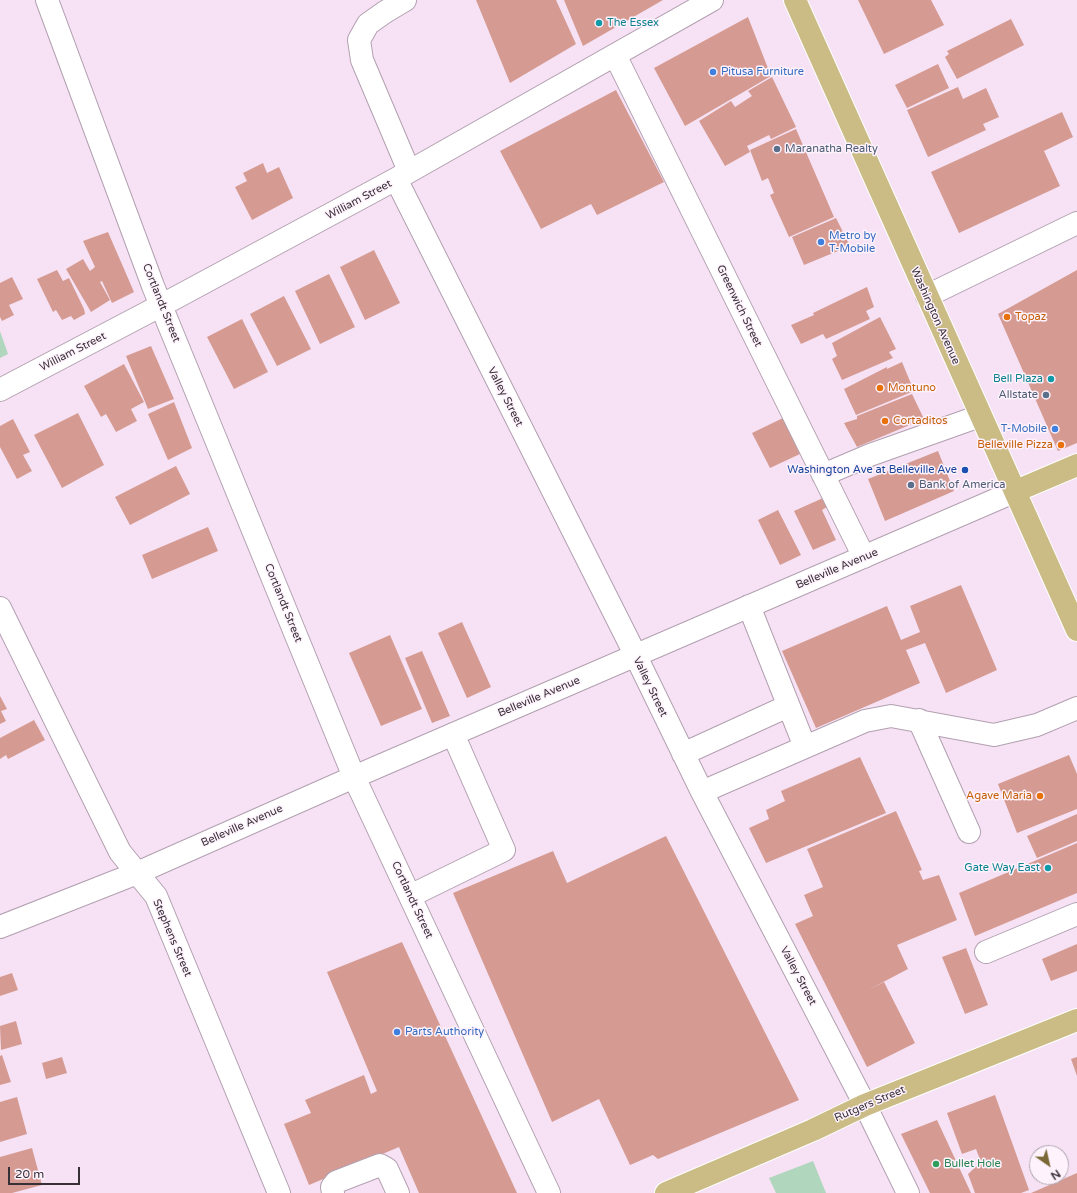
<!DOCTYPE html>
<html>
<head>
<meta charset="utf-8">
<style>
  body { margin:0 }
  #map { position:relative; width:1077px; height:1193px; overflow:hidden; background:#f6e2f4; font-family:"Varela Round",sans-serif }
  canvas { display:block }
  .north { position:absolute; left:1029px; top:1145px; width:40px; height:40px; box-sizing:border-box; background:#fef2fd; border:1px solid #aea4ae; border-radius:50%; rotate:146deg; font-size:11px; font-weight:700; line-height:16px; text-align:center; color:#373037 }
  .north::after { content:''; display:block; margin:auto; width:14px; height:18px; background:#7b6836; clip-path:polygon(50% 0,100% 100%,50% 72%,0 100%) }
  .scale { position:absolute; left:8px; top:1167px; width:72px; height:18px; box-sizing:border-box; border:2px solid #373037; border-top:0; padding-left:5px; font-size:12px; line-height:14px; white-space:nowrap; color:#373037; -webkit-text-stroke:3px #fef2fd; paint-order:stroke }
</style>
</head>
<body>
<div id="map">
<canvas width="1077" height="1193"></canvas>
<div class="north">N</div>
<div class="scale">20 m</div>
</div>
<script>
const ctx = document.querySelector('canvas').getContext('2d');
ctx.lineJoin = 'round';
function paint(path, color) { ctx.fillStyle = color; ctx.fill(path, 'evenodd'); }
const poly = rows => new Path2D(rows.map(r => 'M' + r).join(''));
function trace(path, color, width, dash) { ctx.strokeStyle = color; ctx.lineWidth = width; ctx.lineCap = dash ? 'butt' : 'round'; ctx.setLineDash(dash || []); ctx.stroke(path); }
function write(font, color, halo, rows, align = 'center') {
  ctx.font = font + ' "Varela Round",sans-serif'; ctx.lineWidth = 3; ctx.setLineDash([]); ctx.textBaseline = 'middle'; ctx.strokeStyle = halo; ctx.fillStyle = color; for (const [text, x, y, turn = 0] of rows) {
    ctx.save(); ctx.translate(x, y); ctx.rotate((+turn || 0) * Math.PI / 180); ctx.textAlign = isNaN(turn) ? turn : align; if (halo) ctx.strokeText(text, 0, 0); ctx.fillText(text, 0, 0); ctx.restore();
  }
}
paint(poly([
  [0,331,8,354,0,358],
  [813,1161,826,1193,776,1193,769,1178]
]), '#b0d6bd');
paint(poly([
  [476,0,556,0,576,44,510,83],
  [564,0,663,0,583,46],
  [858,0,931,0,944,25,884,54],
  [748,17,771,76,685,126,654,68],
  [1011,19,1024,45,957,79,945,57,949,54,947,51],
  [938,64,949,88,907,108,895,85],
  [772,77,796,127,771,139,769,135,747,146,750,152,725,166,699,121,731,101,735,107,752,96,748,91],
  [958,87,963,99,986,88,999,117,983,124,986,130,928,157,907,110],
  [616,90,664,182,597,215,591,204,541,229,500,151],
  [1062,112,1073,137,1044,151,1060,186,959,233,931,172],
  [796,129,834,217,789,237,770,195,774,193,768,178,762,181,750,150],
  [263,163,267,173,279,167,293,198,252,220,235,187,247,181,243,173],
  [836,218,850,246,804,265,792,237],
  [108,232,134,292,112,303,102,281,100,282,110,300,91,312,66,269,83,259,90,271,95,267,83,241],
  [374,250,400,303,365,320,340,267],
  [57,270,63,281,69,278,84,309,85,314,74,320,71,316,62,320,56,310,53,312,37,279],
  [1077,270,1077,443,1058,451,998,314],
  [329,274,355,327,320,344,295,291],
  [12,277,23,299,9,305,14,315,2,321,0,317,0,283],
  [867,287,874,307,866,311,870,319,826,339,823,334,801,344,791,325,814,315,813,313],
  [284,296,311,349,277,366,250,314],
  [880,317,896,349,889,352,893,358,842,380,832,359,837,356,832,343],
  [242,319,268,372,234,389,207,337],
  [151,346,174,399,148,409,126,356],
  [902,362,914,391,856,415,844,389,887,367,887,369],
  [124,364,144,402,131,409,137,421,116,432,106,414,101,417,84,386],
  [912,394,924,419,857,447,844,423,857,419,857,416],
  [174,402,192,448,168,460,148,414],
  [78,413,104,465,62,488,34,435],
  [783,418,800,454,770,468,752,433],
  [13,419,30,452,23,455,32,471,17,479,0,447,0,426],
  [938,451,954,491,885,521,868,479],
  [176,466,190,494,130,525,115,497],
  [823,498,827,507,822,510,836,540,813,550,794,511],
  [778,510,801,555,780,565,758,520],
  [208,527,218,551,152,579,142,555],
  [961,585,997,670,946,693,925,643,906,650,920,683,816,728,782,651,887,606,901,640,920,632,910,606],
  [462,622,491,687,467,698,438,633],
  [390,635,422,709,381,726,349,653],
  [422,651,450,716,432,723,405,658],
  [0,696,7,709,1,711,6,721,0,724],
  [34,720,45,740,8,759,6,755,0,759,0,738],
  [1069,755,1077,774,1077,809,1017,833,998,784],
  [860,757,886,813,766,863,749,828,769,819,766,810,785,801,781,791],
  [896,811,922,870,919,871,923,880,939,875,957,920,897,945,908,969,868,990,884,982,915,1043,867,1067,795,924,813,916,804,895,823,887,807,849],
  [1077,814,1077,841,1037,858,1027,836],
  [666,836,799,1100,658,1159,653,1155,630,1165,599,1099,552,1122,453,893,553,851,567,883],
  [1077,843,1077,893,975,936,959,893],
  [402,942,517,1193,419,1193,399,1147,309,1185,284,1124,311,1113,305,1100,364,1075,371,1094,377,1091,327,972],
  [1077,944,1077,971,1051,981,1042,959],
  [966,948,988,1005,965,1014,942,957],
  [12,973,18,990,0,996,0,977],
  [16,1021,22,1044,1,1050,0,1026],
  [2,1055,11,1082,0,1085,0,1056],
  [62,1057,67,1073,46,1079,42,1063],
  [1077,1057,1077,1076,1071,1059],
  [995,1095,1029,1190,1021,1193,975,1193,968,1174,981,1162,976,1149,962,1154,947,1113],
  [17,1097,27,1134,0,1142,0,1102],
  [937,1120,971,1193,930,1193,901,1134],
  [32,1148,42,1185,12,1193,0,1193,0,1157],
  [1077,1173,1077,1193,1031,1193]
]), '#d59b92');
const minor = poly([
  [47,0,153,286,354,777,549,1193],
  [405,0,385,12,368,24,359,40,362,60,409,171],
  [615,55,864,557],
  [396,179,628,640,702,792,865,1105,908,1193],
  [927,296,1077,223],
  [0,390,177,297,396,179,712,0],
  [823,475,870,455,980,416],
  [749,606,805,747],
  [0,608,120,852,156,896,279,1193],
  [919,720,969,832],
  [683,754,788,706],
  [702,792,865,721,891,716,994,735,1037,725,1077,708],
  [410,896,504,850,453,734],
  [0,927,137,873,354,777,1016,491],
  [986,952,1077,914],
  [333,1193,332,1187,336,1182,380,1165,387,1169,398,1193]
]);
const major = poly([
  [795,0,1077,630],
  [1016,491,1077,465],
  [666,1193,813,1130,865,1105,1077,1020]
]);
trace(minor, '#b2a0b0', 24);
trace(major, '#fff', 24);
trace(minor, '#fff', 22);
trace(major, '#cbbc86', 22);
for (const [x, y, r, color] of [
  [599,23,4,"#0f9aa8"],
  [713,72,4,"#3f7fe0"],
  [777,149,4,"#5c6f8a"],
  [821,242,4,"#3f7fe0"],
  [1007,317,4,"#e8710a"],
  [1051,379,4,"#0f9aa8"],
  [880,388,4,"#e8710a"],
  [1046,395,4,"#5c6f8a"],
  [885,421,4,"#e8710a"],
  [1055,429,4,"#3f7fe0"],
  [1061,445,4,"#e8710a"],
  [965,470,4,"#1a4fb4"],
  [911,485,4,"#5c6f8a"],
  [1040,796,4,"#e8710a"],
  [1048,868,4,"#0f9aa8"],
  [397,1032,4,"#3f7fe0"],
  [936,1164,4,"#2e9e5b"]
]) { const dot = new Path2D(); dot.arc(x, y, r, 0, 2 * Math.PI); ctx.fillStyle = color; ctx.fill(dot); trace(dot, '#fef2fd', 1.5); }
write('11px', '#0d838f', '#fef2fd', [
  ["The Essex",607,23,"left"],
  ["Bell Plaza",1043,379],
  ["Gate Way East",1040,868]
], 'right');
write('11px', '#366cbe', '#fef2fd', [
  ["Pitusa Furniture",721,72],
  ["Metro by",829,236],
  ["T-Mobile",829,249],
  ["T-Mobile",1047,429,"right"],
  ["Parts Authority",405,1032]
], 'left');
write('11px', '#4e5e75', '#fef2fd', [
  ["Maranatha Realty",785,149],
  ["Allstate",1038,395,"right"],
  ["Bank of America",919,485]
], 'left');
write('11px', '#373037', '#fef2fd', [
  ["William Street",359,200,-28],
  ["Cortlandt Street",161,303,68],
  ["Greenwich Street",739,306,64],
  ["Washington Avenue",935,316,66],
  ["William Street",73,352,-27],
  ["Valley Street",505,397,63],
  ["Belleville Avenue",837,569,-23],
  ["Cortlandt Street",283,603,68],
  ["Valley Street",650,687,64],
  ["Belleville Avenue",539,697,-23],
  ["Belleville Avenue",242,826,-24],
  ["Cortlandt Street",412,900,65],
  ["Stephens Street",172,938,67],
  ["Valley Street",798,976,62],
  ["Rutgers Street",870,1104,-23]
]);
write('11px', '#c56008', '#fef2fd', [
  ["Topaz",1015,317],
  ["Montuno",888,388],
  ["Cortaditos",893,421],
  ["Belleville Pizza",1053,445,"right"],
  ["Agave Maria",1032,796,"right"]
], 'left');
write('11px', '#164399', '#fef2fd', [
  ["Washington Ave at Belleville Ave",957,470]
], 'right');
write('11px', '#27864d', '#fef2fd', [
  ["Bullet Hole",944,1164]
], 'left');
</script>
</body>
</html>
